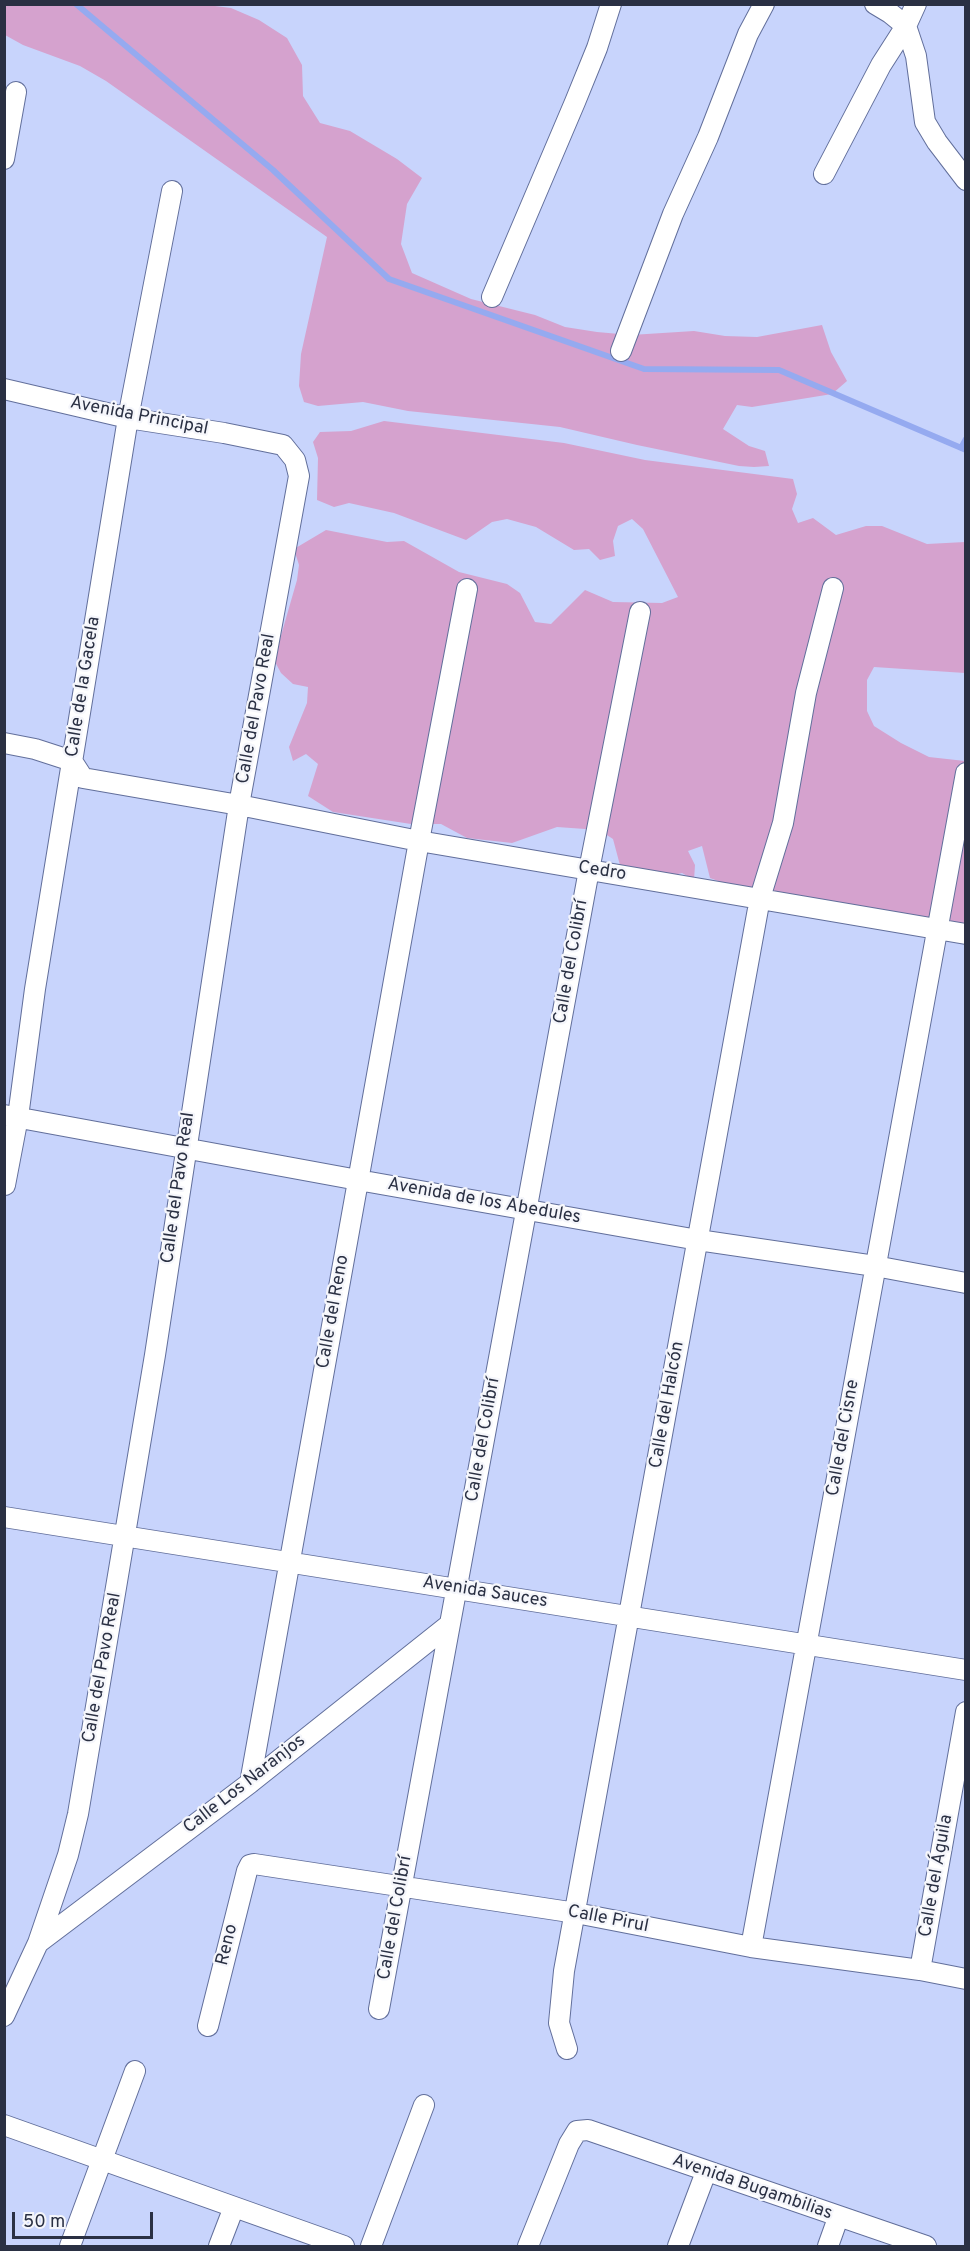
<!DOCTYPE html>
<html>
<head>
<meta charset="utf-8">
<style>
  body { margin:0 }
  #map { position:relative; width:970px; height:2251px; overflow:hidden; background:#c8d4fc; font-family:Overpass,sans-serif }
  canvas { display:block }
  .frame { position:absolute; inset:0; border:6px solid #2a3043; pointer-events:none }
  .scale { position:absolute; left:12px; top:2212px; width:141px; height:27px; box-sizing:border-box; border:3px solid #2a3043; border-top:0; padding-left:8px; font-size:18px; line-height:21px; white-space:nowrap; color:#2a3043; -webkit-text-stroke:4px #f5f6fb; paint-order:stroke }
</style>
</head>
<body>
<div id="map">
<canvas width="970" height="2251"></canvas>
<div class="frame"></div>
<div class="scale">50 m</div>
</div>
<script>
const ctx = document.querySelector('canvas').getContext('2d');
ctx.lineJoin = 'round';
function paint(path, color) { ctx.fillStyle = color; ctx.fill(path, 'evenodd'); }
const poly = rows => new Path2D(rows.map(r => 'M' + r).join(''));
function trace(path, color, width, dash) { ctx.strokeStyle = color; ctx.lineWidth = width; ctx.lineCap = dash ? 'butt' : 'round'; ctx.setLineDash(dash || []); ctx.stroke(path); }
function write(font, color, halo, rows, align = 'center') {
  ctx.font = font + ' Overpass,sans-serif'; ctx.lineWidth = 4.5; ctx.setLineDash([]); ctx.textBaseline = 'middle'; ctx.strokeStyle = halo; ctx.fillStyle = color; for (const [text, x, y, turn = 0] of rows) {
    ctx.save(); ctx.translate(x, y); ctx.rotate((+turn || 0) * Math.PI / 180); ctx.textAlign = isNaN(turn) ? turn : align; if (halo) ctx.strokeText(text, 0, 0); ctx.fillText(text, 0, 0); ctx.restore();
  }
}
paint(poly([
  [199,4,231,8,259,20,287,38,302,65,303,96,320,123,350,131,397,159,422,178,407,204,401,244,412,273,471,299,535,315,565,327,597,332,631,335,694,331,725,336,757,337,822,325,831,352,847,381,832,394,752,407,737,405,723,429,749,446,765,451,769,466,754,467,739,466,637,445,560,427,408,411,363,402,318,406,304,402,299,386,301,354,327,237,106,81,80,66,23,45,5,35,5,5],
  [384,421,564,443,645,460,793,479,797,494,792,509,798,523,813,518,836,535,866,526,882,526,927,544,965,542,965,673,874,667,867,680,867,711,874,726,901,743,929,757,965,761,965,924,737,888,710,878,702,846,688,851,695,865,694,880,682,873,666,877,621,869,613,839,599,830,557,827,512,843,467,838,441,824,411,824,333,812,308,796,318,764,306,754,293,761,289,747,307,703,308,687,293,684,281,673,274,660,297,580,299,565,294,549,326,530,387,542,404,541,459,572,507,584,520,593,535,622,551,624,585,590,613,602,662,603,678,597,643,529,632,519,618,526,613,541,615,556,600,560,589,549,574,550,536,527,507,519,492,522,466,540,394,513,349,503,334,507,317,500,318,458,313,442,320,432,351,431]
]), '#d5a2ce');
trace(poly([
  [76,4,273,170,389,279,644,369,779,370,966,450],
  [961,448,966,439]
]), '#95aaf0', 6);
const minor = poly([
  [875,4,890,13,906,26,916,56,925,122,937,142,966,180],
  [4,159,16,92],
  [824,174,881,65,906,26,916,4],
  [492,297,575,102,597,48,611,4],
  [621,351,673,214,708,137,748,34,764,4],
  [4,389,128,418,224,433,283,445,295,460,299,476,239,805,155,1355,78,1814,68,1855,38,1943,4,2016],
  [4,743,35,749,72,761,83,778,239,805,419,841,966,934],
  [4,1115,358,1180,698,1240,875,1266,966,1283],
  [5,1185,18,1117,35,989,128,418,172,191],
  [4,1517,966,1670],
  [250,1783,419,841,467,589],
  [38,1943,250,1783,450,1624],
  [751,1947,966,773],
  [920,1970,966,1712],
  [379,2009,589,870,640,612],
  [208,2026,247,1871,250,1865,254,1864,576,1913,751,1947,920,1970,966,1979],
  [567,2049,559,2023,564,1971,760,898,783,823,806,693,833,588],
  [4,2125,344,2246],
  [70,2246,135,2071],
  [219,2246,234,2207],
  [371,2246,424,2105],
  [528,2246,569,2144,577,2131,588,2130,926,2246],
  [678,2246,706,2172],
  [828,2246,838,2218]
]);
trace(minor, '#626f9b', 22);
trace(minor, '#fff', 20);
write('18px', '#2a3043', '#f5f6fb', [
  ["Avenida Principal",139,417,11],
  ["Calle de la Gacela",84,687,-81],
  ["Calle del Pavo Real",257,709,-80],
  ["Cedro",602,872,9],
  ["Calle del Colibrí",572,962,-80],
  ["Calle del Pavo Real",179,1188,-82],
  ["Avenida de los Abedules",484,1202,10],
  ["Calle del Reno",334,1312,-80],
  ["Calle del Halcón",668,1405,-80],
  ["Calle del Cisne",844,1438,-80],
  ["Calle del Colibrí",484,1440,-80],
  ["Avenida Sauces",485,1593,9],
  ["Calle del Pavo Real",103,1668,-80],
  ["Calle Los Naranjos",245,1785,-38],
  ["Calle del Águila",937,1876,-80],
  ["Calle del Colibrí",396,1918,-80],
  ["Calle Pirul",608,1920,11],
  ["Reno",228,1945,-76],
  ["Avenida Bugambilias",752,2188,19]
]);
</script>
</body>
</html>
